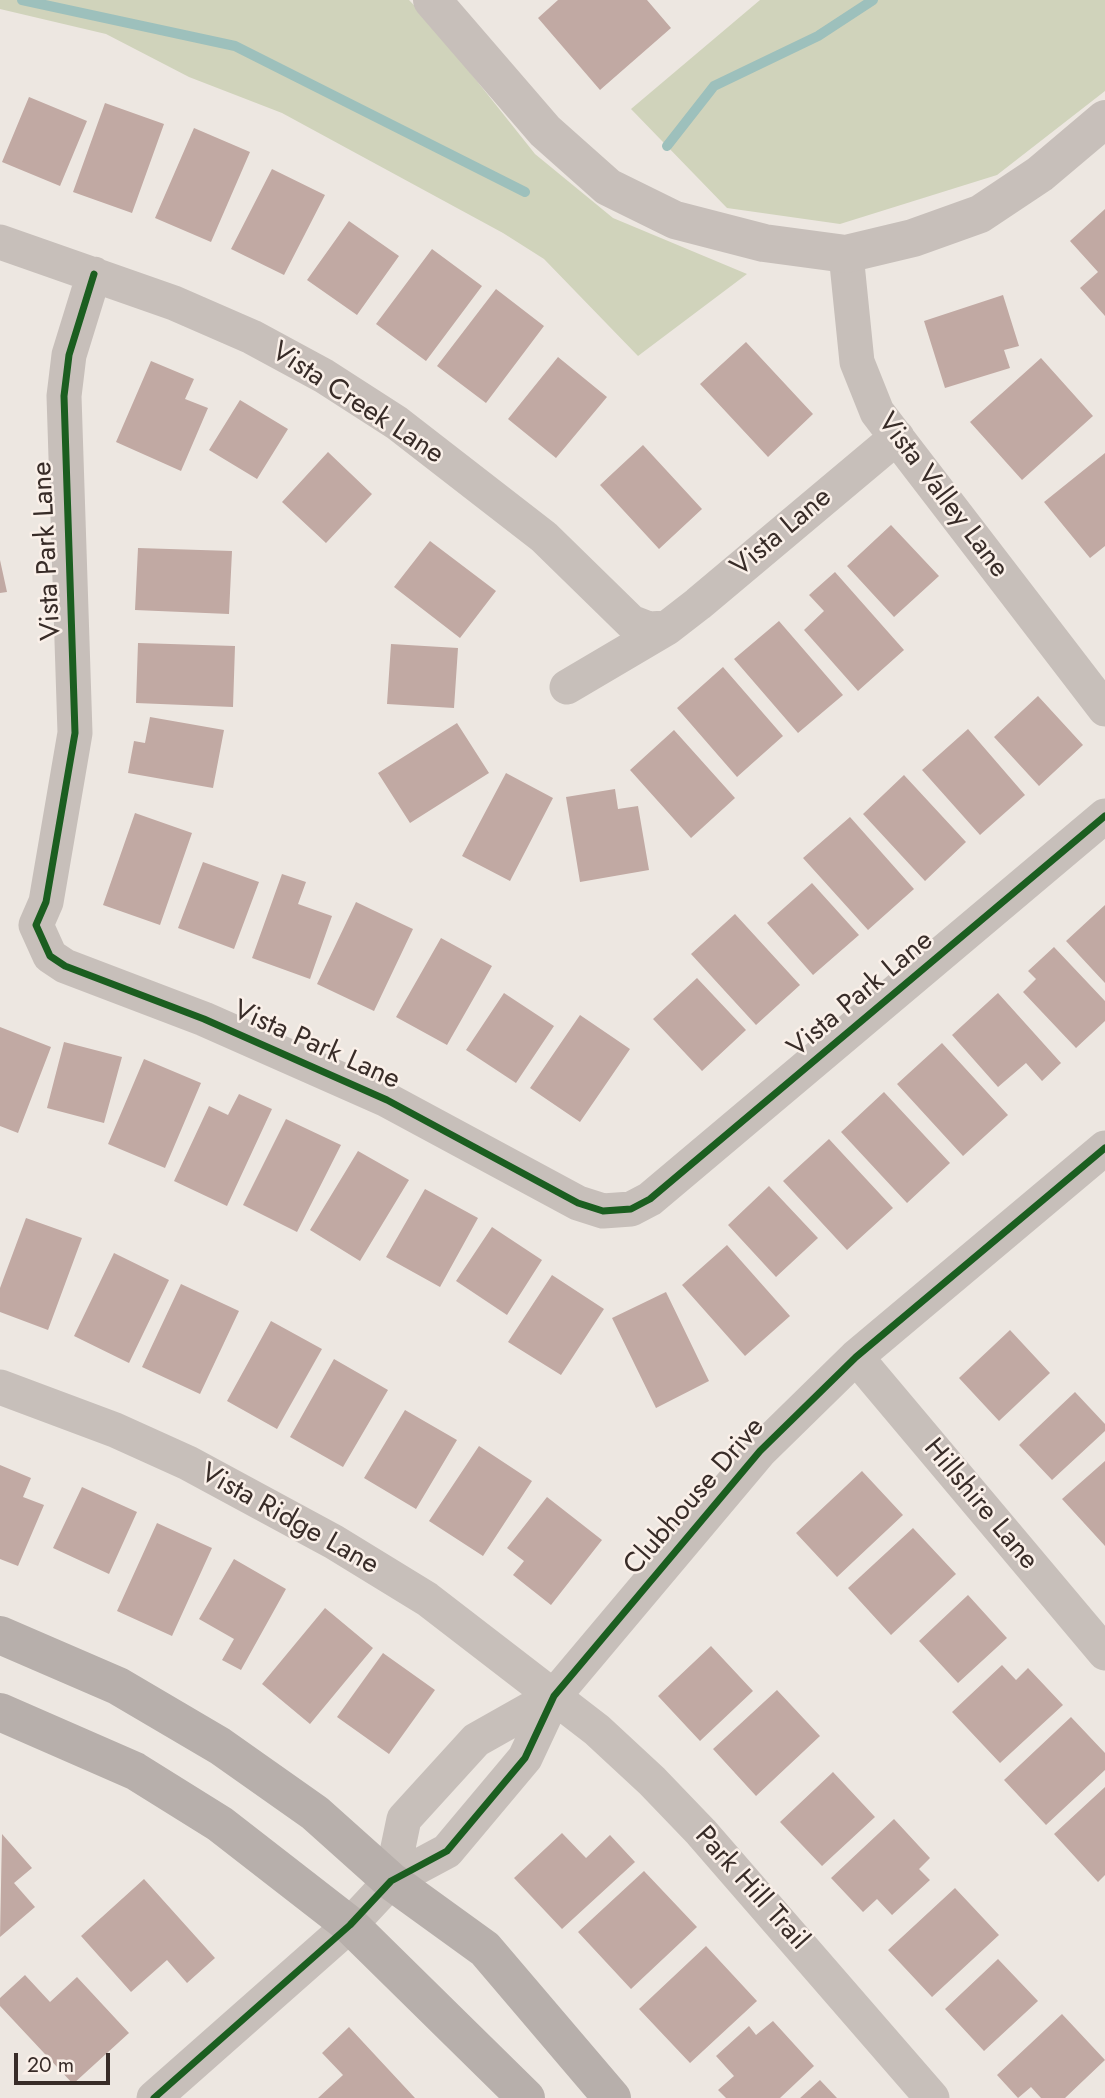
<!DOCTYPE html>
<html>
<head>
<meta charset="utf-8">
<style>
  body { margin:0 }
  #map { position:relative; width:1105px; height:2098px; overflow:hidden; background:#ede7e1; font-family:Jost,sans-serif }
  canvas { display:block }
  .scale { position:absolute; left:14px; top:2053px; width:96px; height:32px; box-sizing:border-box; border:4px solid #382c28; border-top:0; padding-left:9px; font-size:21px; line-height:24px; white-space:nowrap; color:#382c28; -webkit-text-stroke:5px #faf0e9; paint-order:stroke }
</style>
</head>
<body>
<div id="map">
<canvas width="1105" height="2098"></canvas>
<div class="scale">20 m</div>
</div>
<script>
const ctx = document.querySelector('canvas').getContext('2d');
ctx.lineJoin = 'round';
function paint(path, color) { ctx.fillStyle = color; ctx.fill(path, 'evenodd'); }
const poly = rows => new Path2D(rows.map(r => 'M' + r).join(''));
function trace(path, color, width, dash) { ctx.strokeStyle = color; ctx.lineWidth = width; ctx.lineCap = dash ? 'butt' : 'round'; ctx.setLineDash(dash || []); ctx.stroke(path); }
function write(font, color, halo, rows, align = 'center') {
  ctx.font = font + ' Jost,sans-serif'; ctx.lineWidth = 5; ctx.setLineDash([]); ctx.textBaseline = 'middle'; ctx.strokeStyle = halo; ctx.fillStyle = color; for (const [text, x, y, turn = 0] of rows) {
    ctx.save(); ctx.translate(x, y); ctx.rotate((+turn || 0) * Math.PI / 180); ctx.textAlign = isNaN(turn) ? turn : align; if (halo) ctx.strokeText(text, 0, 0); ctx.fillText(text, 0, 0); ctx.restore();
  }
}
paint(poly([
  [0,0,409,0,430,22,535,154,613,218,747,274,638,356,544,259,503,233,282,113,189,77,106,34,0,9],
  [760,0,1105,0,1105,91,997,175,840,224,727,208,631,109]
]), '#d0d3bb');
trace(poly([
  [22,0,235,46,525,192],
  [667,146,714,86,818,36,873,0]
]), '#9dc0bc', 10);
paint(poly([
  [558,0,647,0,671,28,600,90,538,18],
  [29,97,87,121,60,186,2,162],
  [105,103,164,124,132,213,73,192],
  [194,128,250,152,211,242,155,218],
  [272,169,325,195,284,275,231,249],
  [1105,209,1105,316,1080,288,1098,272,1070,241],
  [349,221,399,256,357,315,307,280],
  [432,249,482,286,426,361,376,324],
  [496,289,544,326,486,403,437,366],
  [1003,295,1019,346,1004,350,1010,368,945,388,924,321],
  [746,342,813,414,768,457,700,384],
  [558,357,607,397,556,458,508,419],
  [1041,358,1093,416,1022,480,970,422],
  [151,361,194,379,185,399,208,408,181,471,116,442],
  [240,400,288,429,257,479,209,450],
  [643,445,702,509,659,549,600,485],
  [328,452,372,494,326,543,282,502],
  [1105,453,1105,546,1090,558,1044,502],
  [891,525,939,576,894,617,847,566],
  [430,541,496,591,460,638,394,587],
  [138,548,232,551,229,614,135,610],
  [0,560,7,592,0,593],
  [835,572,904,650,858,691,804,630,824,611,809,595],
  [779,621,843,695,798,733,734,659],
  [138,643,235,646,233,707,136,703],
  [391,644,458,648,454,708,387,704],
  [723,667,783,736,737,777,677,708],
  [1038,696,1083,745,1039,786,994,737],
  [150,717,224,730,213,788,128,773,134,741,145,743],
  [457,723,489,773,410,823,378,773],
  [968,729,1025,795,980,835,922,770],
  [674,730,735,798,691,838,630,770],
  [506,773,553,798,510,881,462,856],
  [904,775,966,842,925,881,863,814],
  [615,789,618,809,638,806,649,870,580,882,566,797],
  [135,813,192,833,160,925,103,905],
  [850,817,914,889,868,930,803,858],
  [203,862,259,882,234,949,178,928],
  [282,874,306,882,298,904,332,916,310,979,252,958],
  [812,883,859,935,813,975,767,923],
  [356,902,413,929,374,1011,317,984],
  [1105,905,1105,983,1066,941],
  [735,914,800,985,756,1025,691,954],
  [441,938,492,966,447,1045,396,1017],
  [1054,947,1105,1001,1105,1021,1076,1048,1023,992,1036,979,1028,971],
  [697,978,746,1030,702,1071,653,1019],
  [504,993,554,1026,516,1083,466,1050],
  [998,993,1061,1063,1042,1081,1026,1063,998,1087,952,1035],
  [580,1015,630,1049,580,1122,530,1088],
  [0,1027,51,1047,18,1133,0,1126],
  [64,1042,122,1057,104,1123,47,1108],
  [942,1043,1008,1115,963,1156,897,1084],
  [144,1059,201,1083,165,1168,108,1144],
  [884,1092,950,1163,907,1203,841,1132],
  [239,1094,272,1109,227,1206,174,1181,209,1106,228,1115],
  [286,1119,341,1145,297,1232,243,1205],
  [829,1139,893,1208,847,1250,783,1181],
  [358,1151,409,1180,360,1261,310,1230],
  [769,1186,818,1238,776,1277,728,1225],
  [425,1189,478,1218,440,1287,386,1257],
  [26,1218,82,1238,48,1330,0,1312,0,1288],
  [492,1227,542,1260,507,1315,456,1281],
  [727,1245,790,1316,745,1356,682,1285],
  [114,1253,169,1280,129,1363,74,1336],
  [552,1275,604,1309,561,1375,508,1342],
  [181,1284,239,1311,200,1394,142,1367],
  [666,1292,709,1381,656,1408,612,1318],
  [271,1321,322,1349,277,1429,227,1401],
  [1010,1330,1050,1373,999,1421,959,1378],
  [334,1359,388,1390,343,1467,290,1437],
  [1075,1392,1105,1424,1105,1431,1052,1480,1019,1445],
  [405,1410,457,1440,416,1509,364,1478],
  [479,1446,532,1481,483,1556,429,1521],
  [1105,1461,1105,1546,1062,1499],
  [0,1465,31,1478,23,1497,44,1505,18,1566,0,1559],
  [862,1471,903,1515,837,1577,796,1533],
  [82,1487,137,1512,109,1574,53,1548],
  [547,1497,602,1540,551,1605,513,1575,524,1561,507,1548],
  [157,1523,212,1548,172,1636,117,1611],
  [913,1528,956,1574,891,1635,848,1588],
  [234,1559,286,1589,241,1670,222,1660,234,1639,199,1619],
  [968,1595,1007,1638,958,1683,919,1641],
  [325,1608,373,1648,310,1724,262,1684],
  [711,1646,753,1691,700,1741,658,1696],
  [383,1653,435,1690,389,1754,337,1717],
  [1002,1665,1016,1680,1028,1668,1063,1705,1000,1763,952,1712],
  [777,1690,820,1736,756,1796,713,1749],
  [1071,1717,1105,1753,1105,1770,1046,1825,1004,1780],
  [833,1772,875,1817,822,1866,780,1822],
  [1105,1787,1105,1875,1098,1882,1054,1834],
  [894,1819,930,1858,919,1869,930,1880,892,1915,877,1899,863,1912,831,1878],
  [562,1833,586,1858,610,1835,635,1862,562,1929,514,1878],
  [2,1834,32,1868,14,1883,35,1907,0,1937],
  [644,1871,697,1927,631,1989,578,1932],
  [144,1879,215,1958,187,1983,167,1960,131,1992,81,1936],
  [955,1888,999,1935,932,1997,888,1950],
  [706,1946,757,2001,690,2063,639,2009],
  [998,1959,1038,2001,984,2051,945,2009],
  [25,1975,50,2002,77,1977,129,2033,73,2084,0,2006,0,1998],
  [1062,2014,1105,2060,1065,2098,1041,2098,1031,2087,1018,2098,997,2075],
  [773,2021,814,2066,780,2098,726,2098,718,2090,734,2076,716,2056,749,2026,756,2035],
  [349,2027,415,2098,318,2098,343,2075,322,2053],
  [820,2080,837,2098,800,2098]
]), '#c1a9a3');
trace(poly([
  [0,242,174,303,252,337,324,376,397,423,544,537,631,622,649,629,667,628,698,604,897,437],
  [846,254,857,362,877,412,1105,709],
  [94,274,69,355,64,396,75,733,46,902,36,925,50,956,65,966,204,1019,387,1100,578,1203,603,1211,631,1209,650,1199,1105,816],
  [567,687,667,628],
  [856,1357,1105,1653],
  [0,1387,115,1430,188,1463,334,1542,427,1599,597,1730,652,1781,701,1832,932,2098],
  [391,1881,404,1819,476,1740,554,1696],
  [154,2098,350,1925,391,1881,447,1851,525,1758,554,1696,760,1451,856,1357,1105,1148]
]), '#c7bfba', 35);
trace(poly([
  [432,0,545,131,608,187,675,220,764,243,846,254,913,238,980,214,1040,174,1105,119]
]), '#c7bfba', 38);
trace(poly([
  [0,1635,118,1686,220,1746,315,1813,391,1881,485,1949,612,2098],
  [0,1712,135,1771,220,1824,350,1925,526,2098]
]), '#b7afab', 38);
trace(poly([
  [94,274,69,355,64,396,75,733,46,902,36,925,50,956,65,966,204,1019,387,1100,578,1203,603,1211,631,1209,650,1199,1105,816],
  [154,2098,350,1925,391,1881,447,1851,525,1758,554,1696,760,1451,856,1357,1105,1148]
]), '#1b5e20', 7);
write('28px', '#382c28', '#faf0e9', [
  ["Vista Creek Lane",357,404,33],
  ["Vista Valley Lane",942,496,53],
  ["Vista Lane",782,533,-40],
  ["Vista Park Lane",48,551,-93],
  ["Vista Park Lane",861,995,-40],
  ["Vista Park Lane",316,1046,24],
  ["Clubhouse Drive",695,1497,-49],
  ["Hillshire Lane",980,1505,50],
  ["Vista Ridge Lane",289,1520,29],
  ["Park Hill Trail",751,1889,48]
]);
</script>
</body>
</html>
